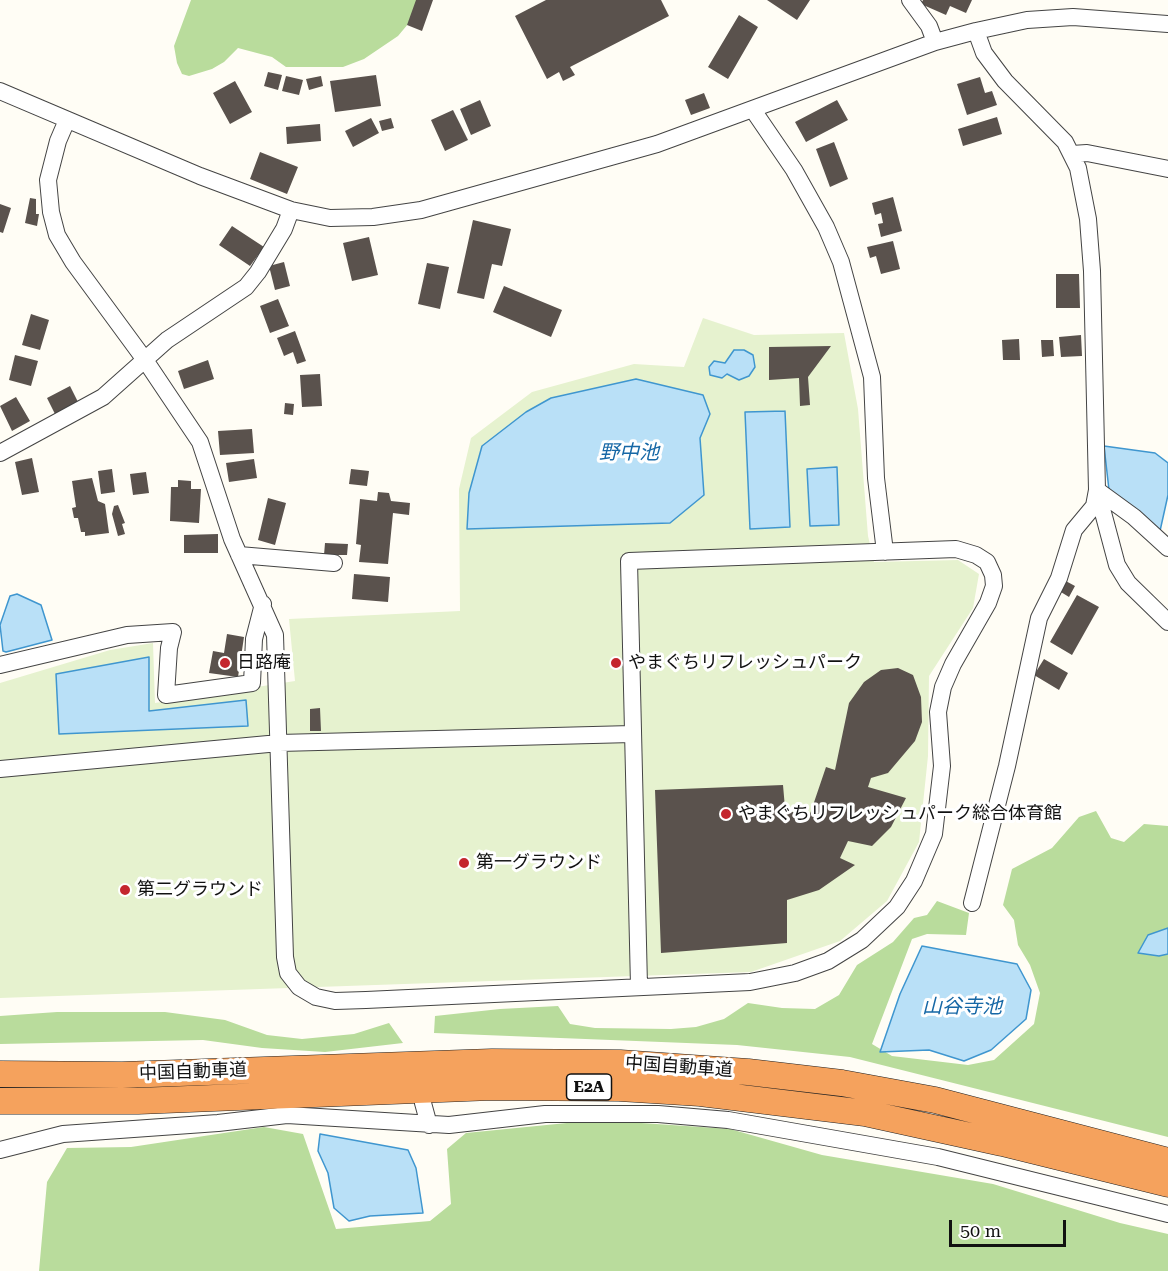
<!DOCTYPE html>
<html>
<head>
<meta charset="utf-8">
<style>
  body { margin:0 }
  #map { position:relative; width:1168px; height:1271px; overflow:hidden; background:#fffdf5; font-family:"Roboto Serif",serif }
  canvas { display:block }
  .scale { position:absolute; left:949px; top:1220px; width:117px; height:27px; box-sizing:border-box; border:3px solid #111; border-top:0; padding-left:8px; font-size:18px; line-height:21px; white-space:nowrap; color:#111; -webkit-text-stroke:4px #fff; paint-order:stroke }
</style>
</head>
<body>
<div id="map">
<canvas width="1168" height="1271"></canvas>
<div class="scale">50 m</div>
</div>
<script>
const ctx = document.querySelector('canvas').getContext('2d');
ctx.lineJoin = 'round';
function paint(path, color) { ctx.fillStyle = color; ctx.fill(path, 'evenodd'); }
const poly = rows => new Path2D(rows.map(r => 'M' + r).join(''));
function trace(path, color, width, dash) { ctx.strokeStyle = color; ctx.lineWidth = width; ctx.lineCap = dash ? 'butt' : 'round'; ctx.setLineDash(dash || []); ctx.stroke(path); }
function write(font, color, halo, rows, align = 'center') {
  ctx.font = font + ' "Roboto Serif","Noto Sans JP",serif'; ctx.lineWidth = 6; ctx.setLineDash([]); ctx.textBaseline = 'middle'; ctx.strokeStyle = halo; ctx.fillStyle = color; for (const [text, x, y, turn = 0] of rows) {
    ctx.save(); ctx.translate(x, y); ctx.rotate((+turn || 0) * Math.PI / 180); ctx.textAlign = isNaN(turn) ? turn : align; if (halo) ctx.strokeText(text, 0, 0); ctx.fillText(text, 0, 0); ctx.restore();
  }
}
paint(poly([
  [191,0,428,0,398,36,364,59,343,67,286,67,272,57,238,48,224,62,212,69,189,76,182,74,177,63,174,46],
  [1096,811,1111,838,1124,842,1144,824,1168,826,1168,1137,850,1057,737,1045,434,1033,435,1016,500,1009,558,1006,570,1024,595,1028,671,1029,696,1027,724,1019,748,1003,782,1008,815,1009,839,995,857,965,893,942,914,918,927,915,937,901,969,913,966,935,927,934,912,939,872,1044,892,1056,968,1065,994,1060,1034,1024,1040,993,1030,965,1018,945,1014,920,1003,905,1012,869,1052,848,1079,817],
  [57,1012,165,1012,225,1020,267,1035,302,1039,354,1034,389,1023,403,1043,325,1052,262,1048,203,1040,0,1044,0,1016],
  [597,1120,730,1129,822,1155,993,1184,1120,1223,1168,1234,1168,1271,39,1271,47,1182,67,1148,131,1147,264,1127,303,1134,336,1229,430,1221,451,1204,447,1149,466,1133]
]), '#b9dc9c');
paint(poly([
  [703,318,754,335,844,333,858,409,868,536,874,562,958,560,979,574,973,608,929,676,928,756,919,842,887,901,840,941,751,972,0,998,0,683,110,650,153,643,155,703,295,681,289,619,460,611,459,489,471,438,532,392,634,364,684,367]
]), '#e6f2cf');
const water = poly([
  [734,350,744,350,753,355,755,367,749,376,739,380,727,374,722,378,710,375,709,367,714,361,725,363,734,350],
  [636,379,703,395,710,414,700,438,704,495,670,523,467,529,469,493,482,446,526,412,551,398,636,379],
  [785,411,790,527,750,529,745,412,785,411],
  [1104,446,1155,453,1168,463,1168,495,1160,531,1109,490,1104,446],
  [837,467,839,525,810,526,807,469,837,467],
  [17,594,41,605,52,640,6,652,3,651,0,625,10,596,17,594],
  [149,657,149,711,246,700,248,726,59,734,56,674,149,657],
  [1168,928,1168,954,1159,956,1138,953,1148,935,1168,928],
  [922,946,1017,964,1031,990,1026,1019,991,1050,964,1061,929,1050,880,1052,900,994,922,946],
  [320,1134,408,1150,416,1168,423,1213,370,1216,349,1221,334,1208,328,1173,318,1151,320,1134]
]);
paint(water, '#b9e0f7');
trace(water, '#3f96cf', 1.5);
paint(poly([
  [416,0,433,0,422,31,407,25],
  [546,0,661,0,669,16,570,67,575,75,563,81,559,72,547,79,515,16],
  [767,0,810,0,797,20],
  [923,0,972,0,966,13,950,6,946,15,921,4],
  [739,15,758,27,728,79,708,67],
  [268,72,282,75,278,90,264,86],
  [376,75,381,106,335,112,330,81],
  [286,76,303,80,299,95,282,91],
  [321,76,323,86,309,90,306,79],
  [980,77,985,93,992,91,997,105,967,115,957,84],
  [235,81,252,112,230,124,213,93],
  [704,93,710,108,691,115,685,100],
  [480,100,491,126,471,135,460,109],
  [837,100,848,120,806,142,795,122],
  [453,110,468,140,445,151,431,120],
  [997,117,1002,134,963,146,958,129],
  [371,118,379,133,353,147,345,131],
  [391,118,394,128,382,131,379,121],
  [320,124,321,141,287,144,286,127],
  [834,142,848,179,830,187,816,149],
  [260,152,298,167,287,194,250,179],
  [893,197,902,231,881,237,878,224,883,223,881,213,875,215,872,203],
  [30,198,36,199,36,214,39,214,37,226,25,223],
  [0,204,11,208,3,233,0,232],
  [473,220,511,229,502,266,492,264,484,299,457,293],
  [232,226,264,247,250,266,219,245],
  [369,237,378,275,352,281,343,243],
  [893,241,900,269,881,274,876,256,870,258,867,247],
  [284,262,290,286,275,290,269,266],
  [427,263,449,267,440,309,418,304],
  [1056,274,1079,274,1080,308,1056,308],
  [504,286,562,310,551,337,493,312],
  [278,299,289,326,270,333,260,306],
  [31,314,49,320,40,350,22,345],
  [295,331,306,361,297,364,293,352,284,356,277,338],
  [1081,335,1082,356,1061,357,1059,337],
  [1019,339,1020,360,1003,360,1002,340],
  [1041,340,1053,340,1054,356,1042,357],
  [831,346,808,377,810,405,800,406,799,378,769,380,769,347],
  [15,355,38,361,31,386,9,380],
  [208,360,214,379,184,389,178,371],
  [320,374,322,406,302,407,300,375],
  [70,386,78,402,55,414,47,398],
  [16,397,30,421,12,431,0,406],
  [285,403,294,404,293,415,284,414],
  [252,429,254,453,220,455,218,431],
  [32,458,39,492,22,495,15,462],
  [254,459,257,478,229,482,226,463],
  [112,469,115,492,101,494,98,471],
  [351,469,369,471,367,486,349,484],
  [146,472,149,493,133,495,130,474],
  [92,478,98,501,105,504,109,533,85,536,85,532,81,532,78,518,74,518,72,508,76,507,72,481],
  [178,480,191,481,191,489,201,489,199,523,170,521,171,487,178,487],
  [378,492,389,493,391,501,410,503,409,515,393,513,388,564,359,562,361,545,356,544,360,499,377,501],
  [268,498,286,503,275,545,258,540],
  [118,505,125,523,122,524,125,534,118,536,112,514,114,506],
  [218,534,218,553,184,553,184,535],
  [325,543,348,544,347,555,324,555],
  [354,574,390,577,388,602,352,599],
  [1062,579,1075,586,1069,597,1056,589],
  [1077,595,1099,607,1072,655,1050,642],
  [227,634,244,637,238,677,209,673,213,651,224,653],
  [1044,659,1068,673,1059,690,1034,675],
  [898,668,913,675,921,697,922,722,915,741,888,773,871,778,868,787,906,798,891,827,872,846,848,841,840,858,855,865,819,890,787,900,787,943,661,953,655,790,783,785,785,808,808,820,826,767,835,770,849,703,864,682,881,670],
  [320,708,321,731,310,731,310,709]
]), '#5a524d');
const minor = poly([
  [910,0,929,26,935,42],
  [976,31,984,53,1005,81,1065,142,1078,168,1088,219,1092,271,1097,490,1117,565,1128,583,1168,622],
  [0,91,200,176,291,210,330,218,373,217,421,210,657,144,935,42,976,31,1027,20,1073,17,1168,24],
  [753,110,794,170,826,227,841,262,872,377,876,478,885,552],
  [67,120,58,141,48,180,51,212,57,235,73,262,145,360,200,442,232,539,275,635,285,957,288,973,299,987,316,997,335,1001,366,1000,750,982,795,973,828,961,862,940,897,907,914,881,934,834,942,766,938,712,943,687,953,664,988,603,994,586,993,575,987,562,976,555,956,549,629,561,639,986],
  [1072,154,1087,153,1168,169],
  [0,453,103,397,167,340,246,287,258,272,284,229,291,210],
  [239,555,334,563],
  [0,665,127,635,173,632,169,648,166,695,252,683,254,639,263,604],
  [0,769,279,743,632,734],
  [972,903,1007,766,1039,618,1059,578,1074,530,1094,506,1097,490,1134,517,1168,548],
  [423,1103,429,1125],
  [0,1150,63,1134,218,1123,287,1115,449,1125,545,1114,658,1114,728,1120,938,1157,1168,1214]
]);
const highway = poly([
  [0,1074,122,1075,492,1062,620,1063,748,1072,842,1083,935,1100,1168,1161],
  [0,1101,138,1101,492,1087,619,1088,700,1093,865,1113,1002,1143,1168,1184]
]);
trace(minor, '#444', 18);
trace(highway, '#222', 27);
trace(minor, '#fff', 16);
trace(highway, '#f5a25d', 26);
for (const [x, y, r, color] of [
  [225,663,6,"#c4262e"],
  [616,663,6,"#c4262e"],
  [726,814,6,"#c4262e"],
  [464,863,6,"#c4262e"],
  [125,890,6,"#c4262e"]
]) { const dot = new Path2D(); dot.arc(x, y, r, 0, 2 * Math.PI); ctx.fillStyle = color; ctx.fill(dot); trace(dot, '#fff', 2); }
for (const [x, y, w] of [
  [589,1087,45]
]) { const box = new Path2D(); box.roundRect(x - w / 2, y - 13, w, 26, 4.5); ctx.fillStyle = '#fff'; ctx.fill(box); trace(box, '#111', 1.5); }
write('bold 16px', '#111', null, [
  ["E2A",589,1087]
]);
write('18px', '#111', '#fff', [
  ["日路庵",237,663],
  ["やまぐちリフレッシュパーク",628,663],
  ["やまぐちリフレッシュパーク総合体育館",738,814],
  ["第一グラウンド",476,863],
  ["第二グラウンド",137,890]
], 'left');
write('18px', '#111', '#fff', [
  ["中国自動車道",679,1067,4],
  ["中国自動車道",193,1072,-2]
]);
write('italic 20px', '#1768a6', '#fff', [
  ["野中池",629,453],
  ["山谷寺池",962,1007]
]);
</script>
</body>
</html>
